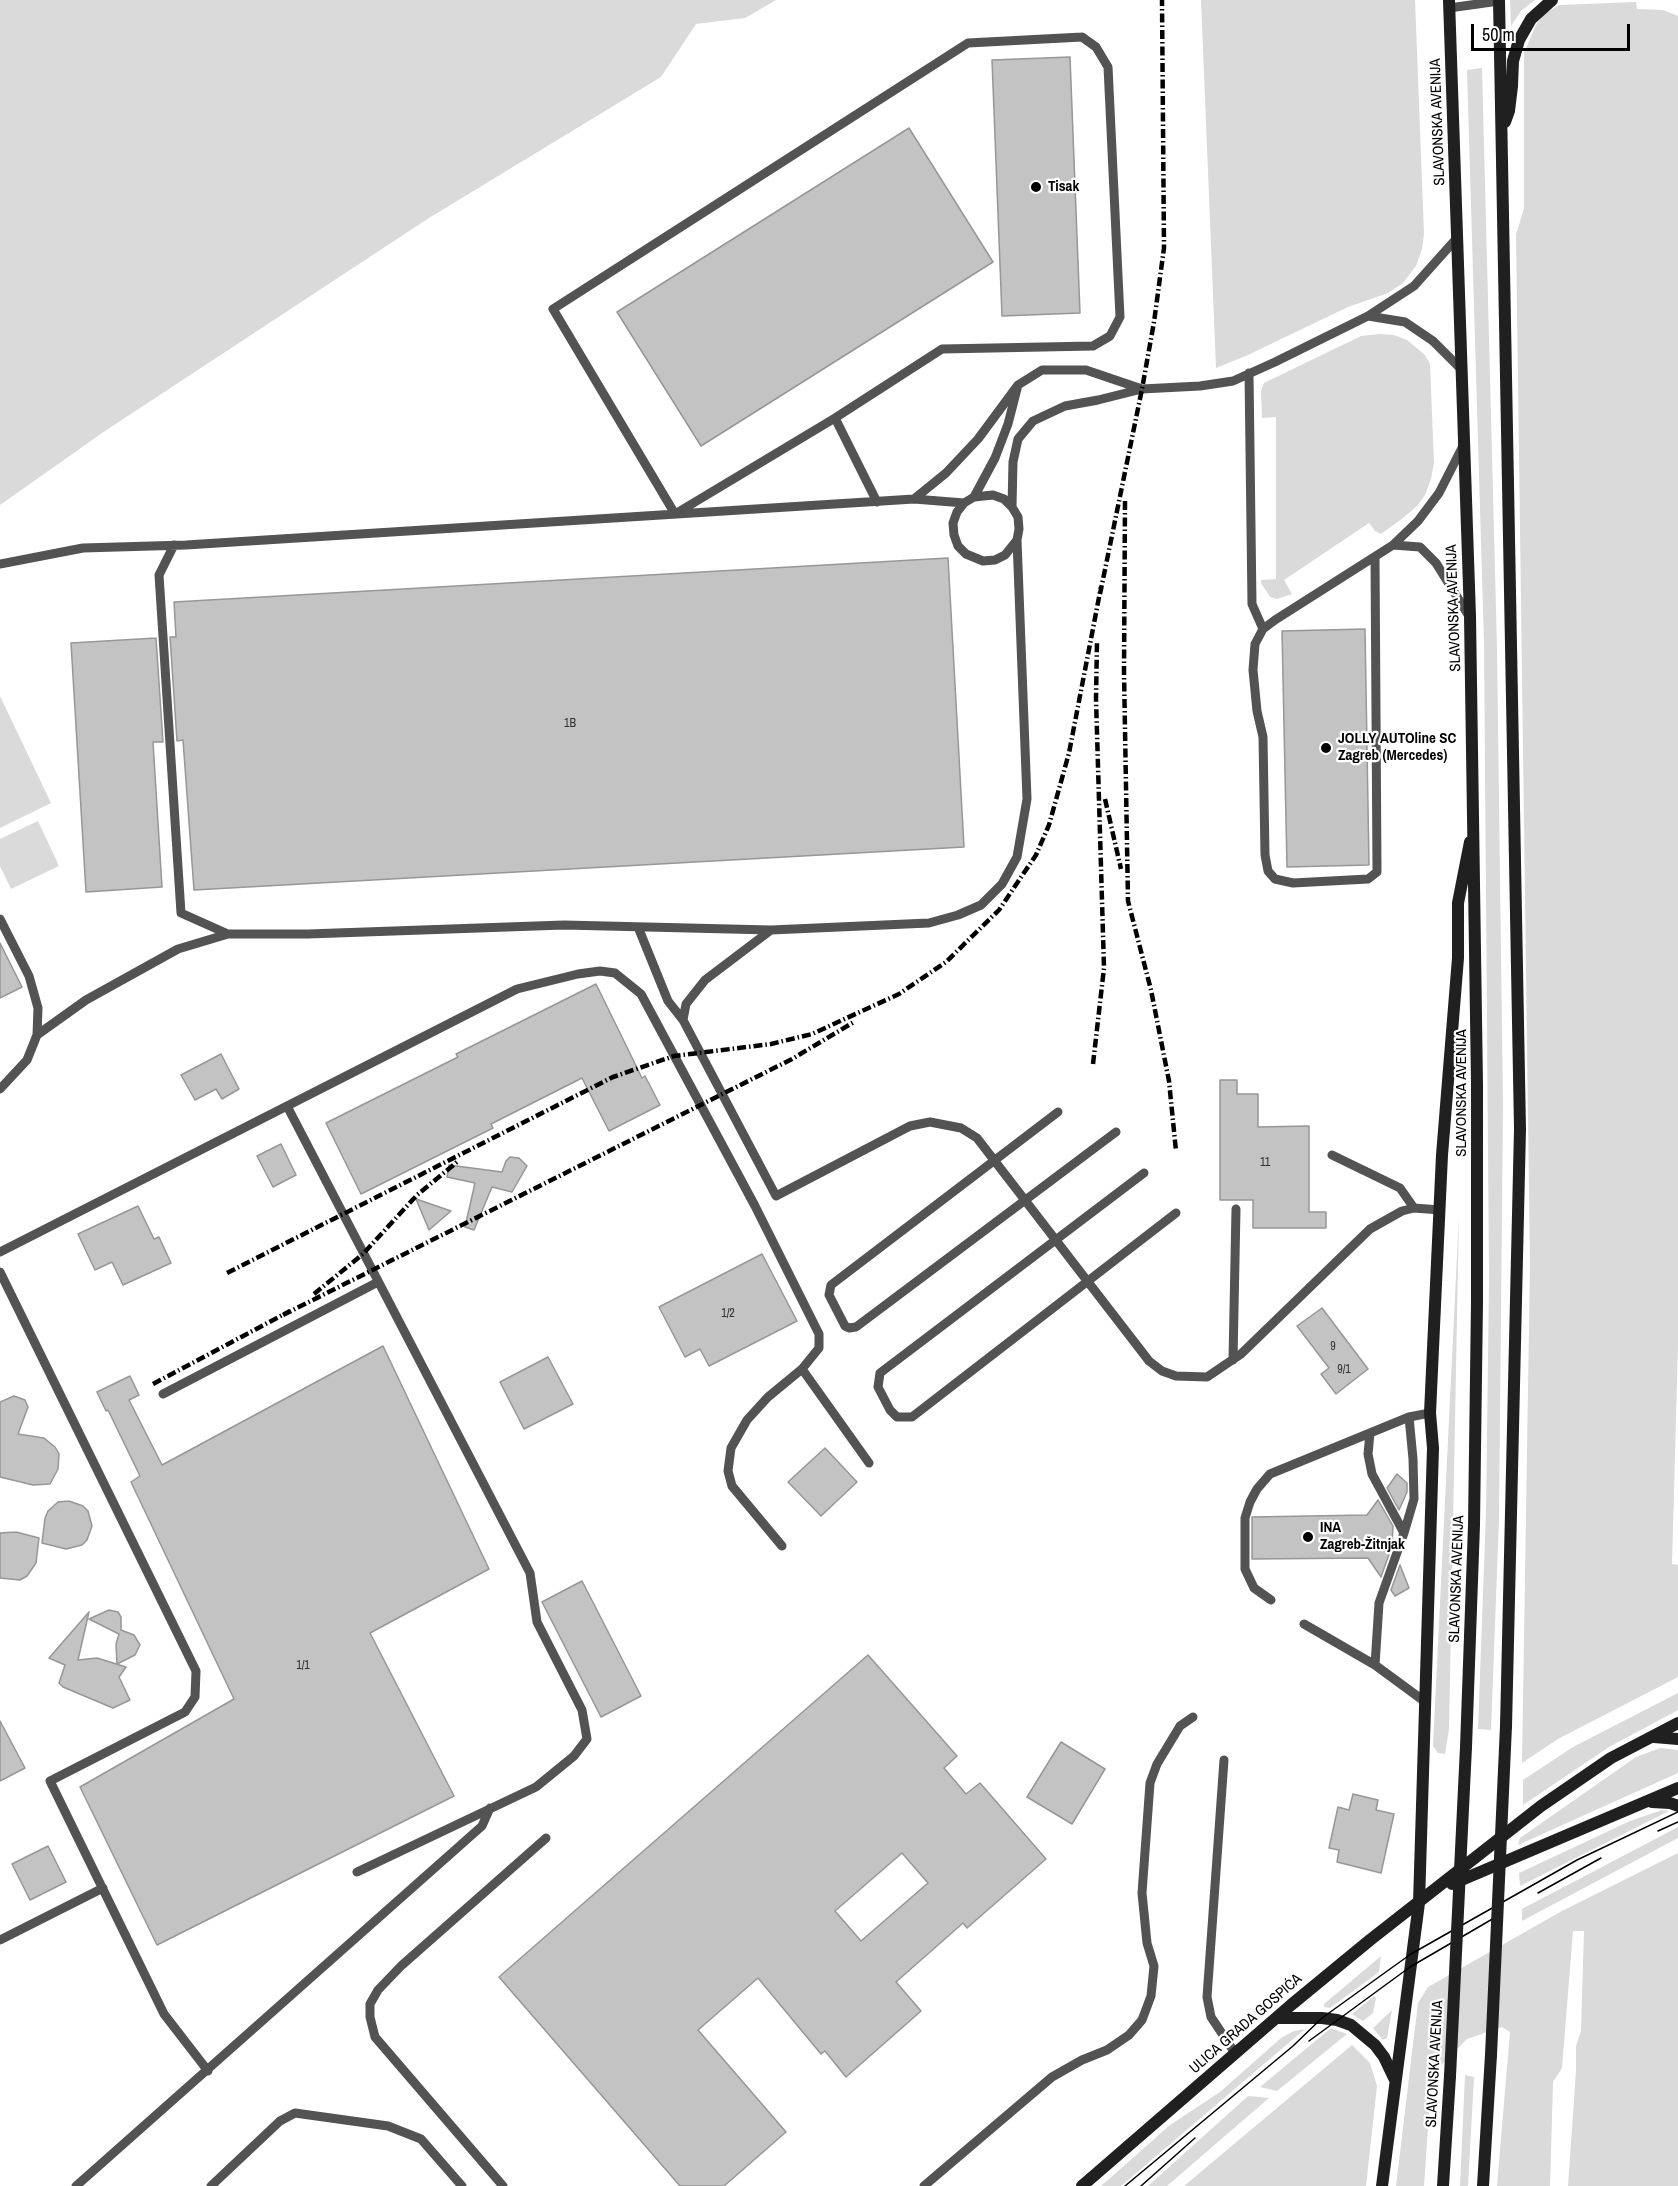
<!DOCTYPE html>
<html>
<head>
<meta charset="utf-8">
<style>
  body { margin:0 }
  #map { position:relative; width:1678px; height:2186px; overflow:hidden; background:#fff; font-family:"Archivo Narrow",sans-serif }
  canvas { display:block }
  .scale { position:absolute; left:1471px; top:24px; width:159px; height:27px; box-sizing:border-box; border:3px solid #000; border-top:0; padding-left:8px; font-size:18px; line-height:21px; white-space:nowrap; color:#000; -webkit-text-stroke:4px #fff; paint-order:stroke }
</style>
</head>
<body>
<div id="map">
<canvas width="1678" height="2186"></canvas>
<div class="scale">50 m</div>
</div>
<script>
const ctx = document.querySelector('canvas').getContext('2d');
ctx.lineJoin = 'round';
function paint(path, color) { ctx.fillStyle = color; ctx.fill(path, 'evenodd'); }
const poly = rows => new Path2D(rows.map(r => 'M' + r).join(''));
function trace(path, color, width, dash) { ctx.strokeStyle = color; ctx.lineWidth = width; ctx.lineCap = dash ? 'butt' : 'round'; ctx.setLineDash(dash || []); ctx.stroke(path); }
function write(font, color, halo, rows, align = 'center') {
  ctx.font = font + ' "Archivo Narrow",sans-serif'; ctx.lineWidth = 4.5; ctx.setLineDash([]); ctx.textBaseline = 'middle'; ctx.strokeStyle = halo; ctx.fillStyle = color; for (const [text, x, y, turn = 0] of rows) {
    ctx.save(); ctx.translate(x, y); ctx.rotate((+turn || 0) * Math.PI / 180); ctx.textAlign = isNaN(turn) ? turn : align; if (halo) ctx.strokeText(text, 0, 0); ctx.fillText(text, 0, 0); ctx.restore();
  }
}
paint(poly([
  [0,0,776,0,745,18,696,24,661,77,429,218,105,431,0,505],
  [1201,0,1415,0,1424,234,1422,249,1416,266,1403,283,1388,293,1348,307,1248,355,1216,368],
  [1510,0,1535,0,1521,11,1511,26],
  [1636,2,1637,9,1663,10,1678,16,1678,1345,1672,1564,1678,1565,1678,1677,1558,1739,1522,1763,1530,1264,1516,235,1524,208,1524,53,1536,25,1544,14,1559,5],
  [1482,68,1497,648,1503,1106,1499,1519,1491,1730,1478,1729,1486,1512,1489,1281,1484,643,1467,70],
  [1380,334,1394,335,1407,340,1425,355,1430,364,1434,463,1431,479,1425,495,1417,506,1403,518,1381,534,1375,531,1369,523,1284,580,1292,594,1277,599,1270,597,1261,583,1261,580,1276,579,1276,417,1262,418,1261,391,1264,383,1361,336],
  [0,696,51,803,0,828],
  [38,821,59,866,11,889,0,866,0,839],
  [1459,1215,1449,1729,1445,1754,1438,1753,1433,1746],
  [1678,1693,1678,1710,1609,1747,1523,1805,1523,1780,1573,1747],
  [1660,1748,1678,1750,1678,1773,1518,1845,1520,1838,1636,1757],
  [1662,1810,1669,1811,1520,1886,1519,1873,1630,1821],
  [1678,1827,1678,1838,1522,1921,1522,1909],
  [1678,1853,1678,2186,1568,2186,1576,2071,1576,2046,1581,2031,1584,1931,1573,1931,1562,2068,1553,2082,1550,2186,1497,2186,1510,2032,1502,2027,1467,2039,1440,2066,1430,2099,1424,2186,1396,2186,1418,2003,1428,1987,1562,1911],
  [1381,1956,1379,1972,1330,2008,1324,2007,1324,2004],
  [1374,1996,1376,1998,1373,2013,1363,2021,1352,2014],
  [1392,2010,1387,2038,1383,2040,1373,2028],
  [1331,2028,1347,2034,1277,2091,1260,2087],
  [1305,2029,1121,2186,1101,2186,1170,2125,1220,2092,1281,2038,1294,2031],
  [1352,2045,1370,2063,1377,2086,1366,2186,1184,2186],
  [1465,2075,1474,2077,1468,2186,1460,2186],
  [1248,2096,1269,2098,1167,2186,1148,2186]
]), '#dadada');
const building = poly([
  [1070,57,1080,313,1002,316,992,60,1070,57],
  [909,128,993,262,701,446,617,312,909,128],
  [948,558,964,847,194,890,183,740,177,741,170,637,176,637,174,602,948,558],
  [1365,629,1369,865,1287,867,1282,631,1365,629],
  [156,638,163,742,153,742,162,887,86,892,71,643,156,638],
  [0,943,22,987,0,998,0,943],
  [596,984,642,1078,645,1076,660,1105,609,1131,582,1078,491,1124,493,1128,361,1194,326,1123,458,1057,456,1054,596,984],
  [221,1054,239,1089,222,1099,216,1089,195,1100,181,1075,221,1054],
  [1220,1080,1237,1080,1237,1094,1258,1094,1258,1127,1309,1126,1309,1212,1326,1212,1326,1228,1253,1228,1253,1200,1220,1200,1220,1080],
  [281,1144,296,1175,273,1187,257,1156,281,1144],
  [510,1157,519,1158,527,1166,512,1192,492,1187,474,1230,465,1227,475,1183,447,1177,449,1165,502,1172,506,1161,510,1157],
  [416,1199,451,1211,429,1230,416,1199],
  [138,1206,154,1239,159,1237,171,1263,123,1285,112,1262,95,1270,78,1234,138,1206],
  [762,1254,797,1321,709,1366,700,1349,685,1357,659,1307,762,1254],
  [1322,1308,1368,1369,1336,1394,1321,1374,1329,1368,1297,1326,1322,1308],
  [383,1346,489,1569,370,1633,454,1796,157,1945,80,1787,234,1699,131,1482,140,1476,108,1410,106,1411,97,1392,130,1376,139,1395,129,1400,162,1465,383,1346],
  [548,1357,573,1404,524,1429,500,1382,548,1357],
  [14,1396,25,1400,28,1407,18,1434,44,1438,55,1447,59,1454,58,1469,50,1484,33,1485,0,1477,0,1402,14,1396],
  [825,1448,857,1482,821,1516,788,1482,825,1448],
  [1397,1474,1407,1483,1407,1492,1399,1510,1387,1488,1397,1474],
  [1378,1500,1393,1526,1392,1546,1381,1577,1368,1558,1252,1559,1252,1517,1367,1515,1378,1500],
  [69,1501,83,1506,88,1511,92,1526,87,1540,82,1545,66,1549,42,1543,45,1518,48,1511,58,1502,69,1501],
  [16,1532,39,1538,36,1563,27,1576,20,1580,0,1578,0,1533,16,1532],
  [1400,1565,1409,1588,1395,1596,1391,1590,1400,1565],
  [582,1581,641,1696,601,1717,542,1602,582,1581],
  [109,1610,118,1612,121,1617,121,1630,134,1635,140,1645,135,1655,117,1664,116,1644,119,1634,89,1619,109,1610],
  [89,1612,78,1660,97,1658,126,1667,119,1677,130,1700,113,1708,63,1687,59,1683,65,1665,49,1658,89,1612],
  [868,1655,957,1756,944,1768,966,1794,980,1783,1046,1859,967,1928,963,1923,896,1982,921,2011,846,2077,825,2051,821,2054,758,1978,698,2030,786,2132,724,2186,680,2186,499,1977,868,1655],
  [902,1853,928,1883,861,1941,835,1911,902,1853],
  [0,1721,25,1768,0,1781,0,1721],
  [1061,1742,1105,1769,1072,1824,1027,1797,1061,1742],
  [1353,1794,1378,1800,1376,1810,1394,1814,1381,1873,1337,1862,1339,1850,1329,1848,1338,1807,1349,1810,1353,1794],
  [48,1846,66,1882,30,1900,12,1864,48,1846]
]);
paint(building, '#c3c3c3');
trace(building, '#979797', 1.5);
trace(poly([
  [1449,8,1499,1],
  [1082,37,1096,47,1108,67,1120,317,1110,336,1093,346,942,349,835,418,675,514,553,309,968,43,1082,37],
  [1457,238,1414,286,1368,316,1405,322,1433,341,1461,369],
  [1249,373,1252,604,1263,629],
  [835,418,877,502],
  [1464,444,1439,493,1418,521,1393,545,1420,547,1436,563,1469,616],
  [974,497,993,495,1004,499,1012,507,1018,517,1019,529,1017,540,1005,555,995,560,983,561,966,554,958,546,954,535,953,523,957,512,964,503,974,497,995,458,1008,424,1018,385],
  [914,499,946,473,978,439,1018,385,1042,370,1086,370,1142,389],
  [1012,507,1013,462,1018,439,1033,421,1065,406,1098,400,1142,389,1200,386,1233,381,1275,362,1368,316],
  [174,545,159,575,181,913,228,934],
  [1375,557,1377,872,1368,879,1293,883,1275,879,1268,871,1265,855,1263,737,1257,711,1253,670,1255,644,1263,629,1275,620,1393,545],
  [0,564,83,548,186,545,914,499,964,503],
  [0,919,29,976,38,1008,37,1035,27,1060,0,1089],
  [638,927,668,1001,683,1020],
  [771,930,705,980,686,1004,683,1020,776,1196,910,1126,930,1122,961,1128,977,1138,1149,1361,1162,1371,1176,1376,1207,1377,1241,1354,1370,1229,1402,1211,1414,1208,1440,1210],
  [37,1035,86,1000,178,949,228,934,308,934,564,925,771,930,929,923,958,915,981,905,1002,884,1017,857,1027,799,1017,540],
  [287,1106,530,1573,537,1622,582,1710,587,1739,574,1756,536,1787,357,1872],
  [1058,1112,831,1285,829,1295,845,1326,849,1328,856,1327,1116,1132],
  [1332,1155,1400,1188,1414,1208],
  [1144,1173,880,1373,878,1387,890,1410,897,1417,912,1417,1176,1213],
  [0,1252,517,989,578,974,600,971,615,973,641,994,755,1206,819,1334,819,1348,802,1369,869,1463],
  [0,1272,196,1671,195,1697,185,1712,50,1781,164,2014,208,2071],
  [1233,1360,1236,1209],
  [163,1394,378,1282],
  [1404,1533,1414,1499,1413,1459,1409,1417],
  [782,1546,732,1486,728,1471,731,1448,747,1420,768,1397,802,1369],
  [1271,1600,1254,1588,1245,1569,1245,1518,1250,1502,1257,1489,1270,1474,1370,1433],
  [1304,1624,1375,1665],
  [1424,1701,1375,1665,1379,1603,1404,1533,1372,1474,1368,1454,1370,1433,1409,1417,1430,1413],
  [1224,1760,1207,1997,1211,2017,1235,2053],
  [0,1940,103,1888],
  [76,2186,482,1826,490,1808],
  [211,2186,280,2121,295,2113,388,2126,421,2139,462,2186],
  [503,2186,375,2037,370,2017,370,2004,378,1990,402,1965,546,1838],
  [924,2186,1052,2077,1082,2060,1107,2050,1129,2035,1142,2020,1151,1996,1154,1966,1147,1943,1142,1893,1150,1783,1157,1764,1180,1726,1193,1717]
]), '#535353', 9);
trace(poly([
  [1449,0,1470,616,1477,1084,1477,1302,1474,1525,1466,1747],
  [1499,0,1520,1129,1506,1726],
  [1505,122,1509,111,1512,86,1513,61,1519,40,1531,19,1552,0],
  [1654,1737,1678,1739],
  [1652,1802,1670,1803,1678,1806],
  [1452,1884,1678,1788],
  [1276,2018,1322,2018,1337,2020,1351,2025,1375,2045,1384,2057,1395,2080],
  [1082,2186,1291,2005,1370,1940,1541,1806,1611,1758,1678,1723],
  [1382,2186,1419,1903,1433,1448,1430,1413,1442,1155,1458,958,1458,903,1470,842],
  [1443,2186,1450,2076],
  [1483,2186,1491,2055]
]), '#202020', 12);
trace(poly([
  [1658,1831,1678,1822],
  [1538,1893,1601,1858],
  [1309,2041,1410,1967,1501,1914],
  [1125,2186,1293,2046,1322,2018,1390,1969,1411,1954,1577,1860,1678,1812],
  [1141,2186,1195,2138]
]), '#000', 1.5);
trace(poly([
  [1125,501,1124,672,1128,901,1151,990,1169,1081,1176,1151],
  [1100,594,1142,389,1154,322,1164,248,1162,0],
  [1105,799,1121,869],
  [1093,1064,1104,968,1096,699,1097,642],
  [227,1273,613,1077,674,1056,771,1044,812,1034,899,994,946,962,999,910,1036,855,1049,825,1069,753,1101,587],
  [314,1294,363,1254,417,1195,457,1162],
  [283,1315,792,1059,854,1022],
  [153,1384,290,1311]
]), '#000', 4.5, [9, 3, 1.5, 3]);
trace(poly([
  [1491,2055,1506,1726],
  [1450,2076,1466,1747]
]), '#202020', 12);
for (const [x, y, r, color] of [
  [1036,187,6,"#000"],
  [1326,748,6,"#000"],
  [1308,1537,6,"#000"]
]) { const dot = new Path2D(); dot.arc(x, y, r, 0, 2 * Math.PI); ctx.fillStyle = color; ctx.fill(dot); trace(dot, '#fff', 2); }
write('12px', '#313131', null, [
  ["1B",570,724],
  ["11",1265,1163],
  ["1/2",728,1314],
  ["9",1333,1347],
  ["9/1",1344,1370],
  ["1/1",303,1666]
]);
write('15px', '#000', '#fff', [
  ["SLAVONSKA AVENIJA",1438,122,-92],
  ["SLAVONSKA AVENIJA",1454,608,-92],
  ["SLAVONSKA AVENIJA",1462,1093,-90],
  ["SLAVONSKA AVENIJA",1457,1579,-88],
  ["ULICA GRADA GOSPIĆA",1246,2024,-41],
  ["SLAVONSKA AVENIJA",1435,2064,-87]
]);
write('bold 15px', '#000', '#fff', [
  ["Tisak",1048,187],
  ["JOLLY AUTOline SC",1338,739],
  ["Zagreb (Mercedes)",1338,756],
  ["INA",1320,1528],
  ["Zagreb-Žitnjak",1320,1545]
], 'left');
</script>
</body>
</html>
